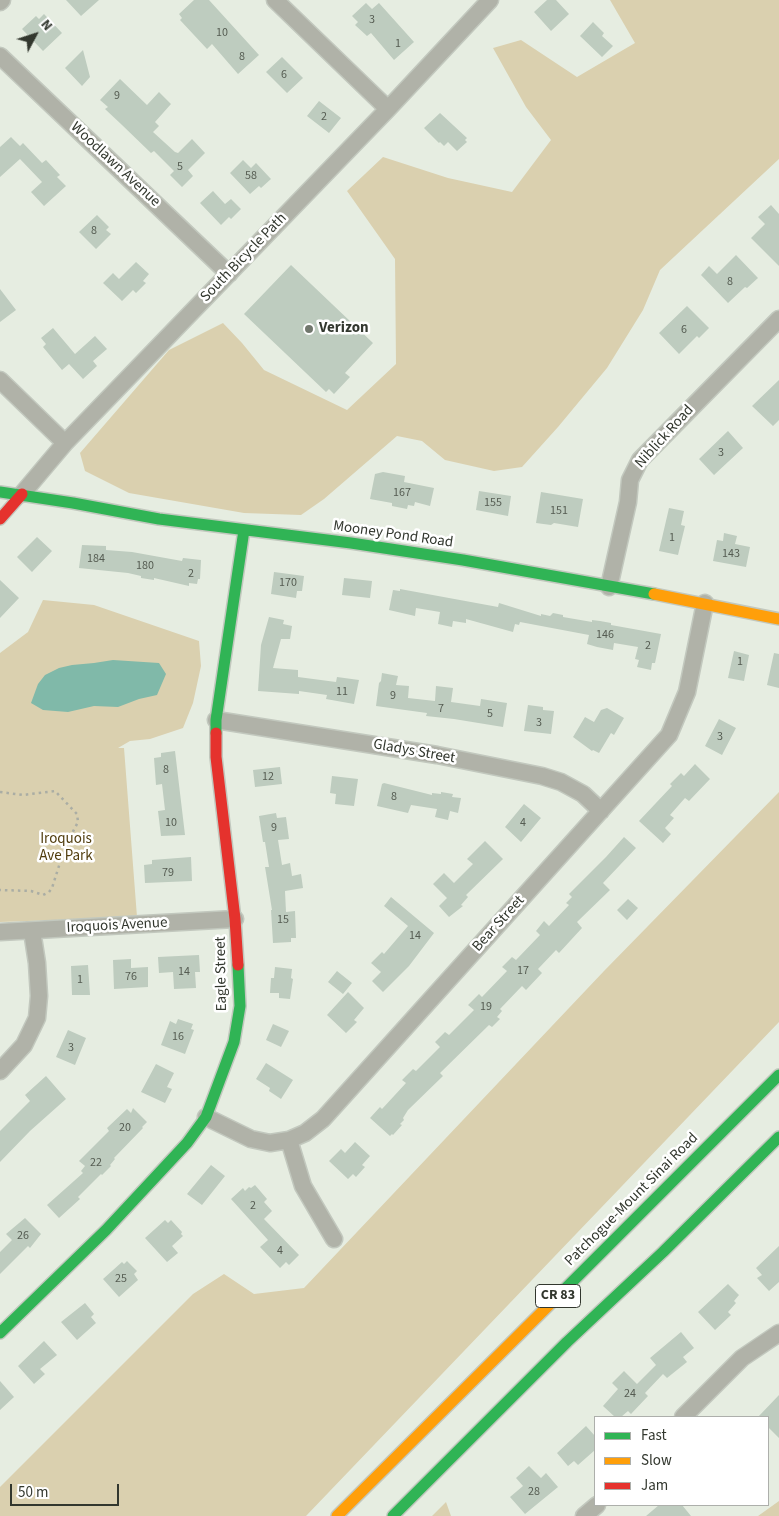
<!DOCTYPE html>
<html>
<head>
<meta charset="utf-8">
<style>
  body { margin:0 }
  #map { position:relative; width:779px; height:1516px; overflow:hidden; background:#e6ede1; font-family:"Source Sans 3",sans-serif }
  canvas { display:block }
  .legend { position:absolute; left:594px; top:1416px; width:175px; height:90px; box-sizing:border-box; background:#fff; border:1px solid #adafab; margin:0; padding:6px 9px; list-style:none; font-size:15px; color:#32372e }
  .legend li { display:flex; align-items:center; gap:10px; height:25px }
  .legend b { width:25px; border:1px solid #adafab }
  .north { position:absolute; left:10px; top:10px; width:50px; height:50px; -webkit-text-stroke:4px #fff; paint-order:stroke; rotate:50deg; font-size:14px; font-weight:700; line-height:20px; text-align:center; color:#32372e }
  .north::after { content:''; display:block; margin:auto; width:18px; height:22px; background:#32372e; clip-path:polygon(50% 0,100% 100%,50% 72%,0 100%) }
  .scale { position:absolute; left:10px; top:1484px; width:109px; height:22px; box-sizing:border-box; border:2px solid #32372e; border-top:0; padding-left:6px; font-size:15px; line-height:18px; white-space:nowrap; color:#32372e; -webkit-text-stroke:4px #fff; paint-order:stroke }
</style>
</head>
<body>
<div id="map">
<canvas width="779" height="1516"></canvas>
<ul class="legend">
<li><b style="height:6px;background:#30b455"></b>Fast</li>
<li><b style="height:6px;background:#ff9f0a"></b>Slow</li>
<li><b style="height:6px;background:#e5322d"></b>Jam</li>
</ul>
<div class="north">N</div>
<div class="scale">50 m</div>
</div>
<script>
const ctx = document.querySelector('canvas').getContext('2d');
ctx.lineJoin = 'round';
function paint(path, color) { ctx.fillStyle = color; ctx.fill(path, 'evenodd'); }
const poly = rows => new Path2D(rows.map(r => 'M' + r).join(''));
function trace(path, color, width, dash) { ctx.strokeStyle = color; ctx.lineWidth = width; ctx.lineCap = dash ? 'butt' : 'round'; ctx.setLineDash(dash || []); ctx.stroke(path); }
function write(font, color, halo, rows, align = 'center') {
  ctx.font = font + ' "Source Sans 3",sans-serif'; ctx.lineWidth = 5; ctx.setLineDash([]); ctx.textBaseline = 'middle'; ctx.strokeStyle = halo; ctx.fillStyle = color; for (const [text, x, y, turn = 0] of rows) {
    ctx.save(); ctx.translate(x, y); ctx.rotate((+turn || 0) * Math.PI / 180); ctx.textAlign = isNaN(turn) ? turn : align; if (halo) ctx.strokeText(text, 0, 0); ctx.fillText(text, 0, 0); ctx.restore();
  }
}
paint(poly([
  [610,0,779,0,779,159,660,270,643,310,607,368,558,427,522,467,494,471,445,460,422,441,397,436,324,499,301,515,244,513,129,493,85,471,80,453,169,350,223,323,242,343,264,370,347,410,396,364,395,259,347,191,383,157,448,178,512,192,551,140,526,107,493,48,521,40,577,77,635,43],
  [43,600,94,605,199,641,201,666,193,703,183,728,150,739,130,741,118,748,124,748,137,917,0,922,0,653,28,632],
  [779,792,779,1022,306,1516,0,1516,0,1487,193,1294,224,1274,254,1294,304,1288,604,971],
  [779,1501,779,1516,758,1516],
  [446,1502,451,1516,432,1516]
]), '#dad0af');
paint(poly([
  [113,660,159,663,166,674,157,695,139,699,118,707,94,706,68,712,43,710,31,703,38,684,45,675,59,668,72,665,94,663]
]), '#80b9a9');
paint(poly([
  [66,0,99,0,81,16],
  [194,0,209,0,259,55,238,74,212,44,207,49,180,20,182,18,179,14],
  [547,0,556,0,569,14,551,31,534,12],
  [366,3,372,9,379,3,414,42,394,60,371,33,367,36,355,25,358,22,352,16],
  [44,14,62,33,43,51,22,29,36,16,39,19],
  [593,22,604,33,602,36,613,46,602,57,580,36],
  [83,50,90,77,82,86,65,68],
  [282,57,303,78,287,93,266,72],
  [120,79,147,105,159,92,171,104,155,122,159,126,153,132,175,152,178,153,192,139,205,153,188,170,193,176,182,187,170,175,174,171,154,151,151,153,122,125,105,109,108,107,100,100],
  [319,101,341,118,329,133,307,116],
  [440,113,467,138,465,140,467,142,457,151,448,142,444,146,440,142,439,143,424,128],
  [11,137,20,146,23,143,42,163,46,160,60,175,57,177,66,186,44,206,31,192,42,182,20,159,0,177,0,147],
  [243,160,251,168,256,163,271,179,261,188,259,186,250,194,230,173],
  [213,191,225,204,231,199,241,209,231,219,229,217,221,225,200,203],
  [771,205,779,214,779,266,751,238,765,224,758,217],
  [97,215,109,227,106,230,111,234,96,249,79,232],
  [736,255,758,278,747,288,745,287,728,303,701,275,709,266,717,274],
  [136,262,149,274,143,281,146,283,136,293,133,290,122,301,103,283,113,273,119,279],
  [291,265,373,343,345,373,350,377,334,394,329,389,326,392,244,314],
  [0,289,16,310,0,322],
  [687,306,709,328,699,338,697,336,679,354,659,333],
  [53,328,75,354,95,336,107,349,93,361,97,366,83,379,69,364,62,370,43,347,46,344,41,338],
  [779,380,779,420,773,426,752,406],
  [728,431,743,448,714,475,699,459],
  [383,472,405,476,404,482,434,488,430,506,415,502,414,506,408,505,407,509,392,506,392,503,370,499,375,474],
  [479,491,511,496,508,516,476,510],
  [541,492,583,499,578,527,554,523,551,525,536,523],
  [669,508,684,511,681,525,685,526,678,555,659,551],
  [724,533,737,536,735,544,750,547,746,567,713,561,717,540,723,541],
  [37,537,52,551,32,572,17,557],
  [82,545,106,546,106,550,132,552,182,561,183,558,201,560,200,579,198,579,197,584,189,583,189,586,154,578,154,580,141,578,141,576,128,573,79,568],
  [274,572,304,576,302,591,297,591,296,598,271,594],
  [344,578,372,581,370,598,342,595],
  [0,580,19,598,0,618],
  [400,589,498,607,499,603,541,616,541,614,550,616,553,613,563,615,563,617,592,622,592,620,600,621,611,623,611,625,661,634,655,663,652,663,651,670,637,667,639,660,635,659,638,647,614,643,613,650,597,647,587,644,589,635,520,622,519,625,515,624,513,632,466,619,466,623,453,621,452,627,438,624,440,612,416,608,415,616,389,610,393,590,400,591],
  [269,617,284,620,283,624,292,626,290,639,281,639,273,668,298,670,298,677,336,682,337,677,359,680,354,704,326,699,327,695,299,691,299,694,258,691,261,645],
  [734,651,749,655,744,681,728,678],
  [774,653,779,654,779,688,767,685],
  [382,673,398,676,396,685,409,686,408,698,435,701,436,686,453,688,451,702,480,706,481,699,507,703,503,727,454,719,426,716,427,713,376,706,379,683,381,681],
  [528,705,543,707,543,710,554,711,551,734,524,731],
  [607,708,624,718,614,735,611,733,599,753,593,750,592,751,573,737,585,717,594,722,601,710],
  [719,719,736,728,722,755,705,746],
  [175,751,185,835,161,836,158,811,165,810,162,784,156,785,154,758,161,757,161,753],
  [695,764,710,779,689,801,685,798,670,815,674,818,665,828,671,834,663,843,639,821,672,786,670,784,681,773,684,776],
  [280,767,282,784,255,787,253,770],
  [332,776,358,779,354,806,335,804,336,794,330,793],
  [384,783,432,795,432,793,441,794,441,792,453,794,452,797,461,798,458,813,450,811,448,820,435,817,437,809,411,805,408,813,377,806,382,784],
  [524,804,541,818,521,842,505,827],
  [276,813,277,818,286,817,289,839,278,840,282,865,290,863,292,876,301,874,303,888,285,891,286,912,295,911,296,938,291,938,291,942,273,943,271,910,272,910,265,867,269,867,265,842,263,842,259,816],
  [624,837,636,848,603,883,610,890,577,922,582,928,559,953,556,950,538,969,542,973,526,990,522,986,500,1009,502,1011,497,1017,500,1019,492,1027,489,1025,440,1073,443,1076,408,1110,403,1118,404,1120,400,1124,402,1125,393,1135,392,1134,390,1136,370,1118,380,1107,382,1109,406,1083,402,1080,413,1069,416,1071,440,1047,435,1042,445,1032,449,1035,474,1010,468,1005,479,994,482,997,507,971,502,967,512,957,516,960,540,935,536,931,544,921,549,926,569,905,566,903,572,897,569,894,606,857],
  [485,841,503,859,466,895,468,897,461,905,463,906,449,917,439,906,447,898,433,884,444,873,454,883,473,864,467,859],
  [191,857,192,881,145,883,144,865,152,864,152,860],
  [391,897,434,933,409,966,383,992,372,981,381,972,371,963,382,952,384,954,408,926,384,906],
  [628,899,638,908,627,920,617,910],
  [199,955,200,972,195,972,196,988,174,989,173,972,159,973,158,957],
  [131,959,131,968,148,967,148,987,114,989,113,960],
  [88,965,90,995,72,995,71,966],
  [275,967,292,969,291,978,293,979,290,999,279,998,279,993,270,993,271,978,274,978],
  [337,971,352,983,343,994,328,982],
  [348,992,364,1008,354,1020,357,1022,346,1033,327,1015],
  [178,1019,193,1024,191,1029,194,1030,185,1054,161,1045,170,1021,176,1024],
  [273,1024,289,1031,281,1047,266,1040],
  [68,1030,86,1038,75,1065,56,1057],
  [266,1063,293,1080,281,1099,269,1091,270,1088,256,1079],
  [156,1064,174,1073,167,1087,172,1089,165,1103,141,1092],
  [46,1076,66,1099,30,1131,0,1162,0,1131,30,1101,25,1095],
  [133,1108,147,1122,142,1127,143,1128,114,1158,115,1159,110,1165,111,1166,102,1175,101,1174,78,1197,80,1199,59,1218,47,1205,83,1173,81,1171,85,1166,79,1161,109,1131,107,1128,127,1109,131,1113],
  [355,1142,370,1156,362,1165,365,1167,356,1177,353,1174,348,1179,329,1161,341,1149,345,1153],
  [211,1165,225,1176,202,1205,187,1194],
  [255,1185,267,1199,264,1202,272,1211,264,1219,299,1255,289,1265,286,1262,280,1268,260,1247,268,1240,231,1199,243,1188,245,1191,249,1187,251,1188],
  [25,1218,41,1234,30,1248,28,1246,0,1274,0,1252,12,1240,6,1234],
  [165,1220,168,1223,171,1220,182,1232,181,1234,183,1236,172,1246,178,1253,167,1262,145,1238],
  [779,1246,779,1282,769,1291,757,1278,762,1275,756,1268],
  [127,1261,137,1271,134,1274,138,1280,119,1297,103,1279,122,1262,124,1264],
  [728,1284,739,1295,734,1301,736,1303,728,1312,731,1315,715,1330,698,1312],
  [85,1303,94,1314,91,1317,96,1323,77,1340,61,1322],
  [681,1332,694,1348,683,1357,687,1362,667,1378,663,1374,645,1393,648,1396,631,1414,628,1411,621,1417,615,1417,603,1406,618,1389,612,1383,624,1371,637,1384,656,1365,650,1358],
  [44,1341,57,1355,40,1369,45,1374,34,1384,18,1366],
  [0,1381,14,1397,0,1410],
  [779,1395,779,1438,768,1427,768,1417,758,1417],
  [586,1426,595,1436,595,1450,578,1465,574,1461,568,1466,557,1453],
  [529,1466,541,1478,546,1473,558,1487,525,1514,510,1497,523,1486,516,1478],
  [659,1505,682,1505,691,1516,646,1516]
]), '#beccbf');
const street = poly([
  [275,0,388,109],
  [0,2,2,0],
  [0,56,229,274],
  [0,380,65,443],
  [22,494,65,443,388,109,490,0],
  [609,587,628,502,630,480,640,460,779,319],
  [216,720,437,755,542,776,561,782,583,794,601,811],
  [0,932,235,919],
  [0,1071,24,1045,37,1018,39,996,37,963,32,931],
  [206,1117,251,1139,270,1143,289,1140,305,1133,323,1119,669,735,687,692,705,603],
  [289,1140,303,1186,334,1239],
  [683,1417,742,1358,779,1333],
  [584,1516,597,1505]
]);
const fast = poly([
  [0,492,73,503,159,519,351,543,463,560,654,594],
  [216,733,216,720,244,530],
  [562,1292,779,1075],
  [0,1333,106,1230,187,1143,206,1117,234,1042,240,1006,238,965],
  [393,1516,567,1342,663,1252,779,1137]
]);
const slow = poly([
  [654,594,779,619],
  [337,1516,562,1292]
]);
const jam = poly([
  [0,519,22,494],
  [216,733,216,757,235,919,238,965]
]);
trace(street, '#c2c8be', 19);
trace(fast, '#c2c8be', 14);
trace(slow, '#c2c8be', 14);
trace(jam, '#c2c8be', 14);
trace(poly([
  [0,792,23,795,55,791,77,814,78,822,65,847,52,888,49,892,43,895,31,891,0,890]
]), '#aaada4', 2.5, [2.5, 4]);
trace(street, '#b0b2a8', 16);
trace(fast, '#30b455', 11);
trace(slow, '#ff9f0a', 11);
trace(jam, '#e5322d', 11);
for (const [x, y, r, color] of [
  [309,329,5,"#71776d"]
]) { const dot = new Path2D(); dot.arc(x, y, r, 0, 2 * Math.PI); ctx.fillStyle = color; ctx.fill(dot); trace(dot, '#fff', 2); }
write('12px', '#555c52', null, [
  ["3",372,20],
  ["10",222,33],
  ["1",398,44],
  ["8",242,57],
  ["6",284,75],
  ["9",117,96],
  ["2",324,117],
  ["5",180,167],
  ["58",251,176],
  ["8",94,231],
  ["8",730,282],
  ["6",684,330],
  ["3",721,453],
  ["167",402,493],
  ["155",493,503],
  ["151",559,511],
  ["1",672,538],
  ["143",731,554],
  ["184",96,559],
  ["180",145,566],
  ["2",191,574],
  ["170",288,583],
  ["146",605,635],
  ["2",648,646],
  ["1",740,662],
  ["11",342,692],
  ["9",393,696],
  ["7",441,709],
  ["5",490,714],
  ["3",539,723],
  ["3",720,737],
  ["8",166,770],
  ["12",268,777],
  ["8",394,797],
  ["10",171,823],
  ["4",523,823],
  ["9",274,828],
  ["79",168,873],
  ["15",283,920],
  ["14",415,936],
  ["17",523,971],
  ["14",184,972],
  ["76",131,977],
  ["1",80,980],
  ["19",486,1007],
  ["16",178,1037],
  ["3",71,1048],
  ["20",125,1128],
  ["22",96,1163],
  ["2",253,1206],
  ["26",23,1236],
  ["4",280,1251],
  ["25",121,1279],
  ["24",630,1394],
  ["28",534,1492]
]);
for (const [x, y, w] of [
  [558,1296,45]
]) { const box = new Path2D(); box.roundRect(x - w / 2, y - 11.5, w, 23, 4); ctx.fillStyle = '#fff'; ctx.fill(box); trace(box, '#32372e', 1); }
write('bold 14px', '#32372e', null, [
  ["CR 83",558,1296]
]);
write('15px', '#32372e', '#fff', [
  ["Woodlawn Avenue",115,165,43],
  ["South Bicycle Path",244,258,-46],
  ["Niblick Road",665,437,-48],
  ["Mooney Pond Road",393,535,8],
  ["Gladys Street",414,752,10],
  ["Bear Street",499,924,-48],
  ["Iroquois Avenue",117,926,-3],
  ["Eagle Street",222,974,-91],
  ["Patchogue-Mount Sinai Road",632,1200,-45]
]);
write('bold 15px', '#32372e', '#fff', [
  ["Verizon",319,329]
], 'left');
write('15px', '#513d0e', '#fff', [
  ["Iroquois",66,840],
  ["Ave Park",66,857]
]);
</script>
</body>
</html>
